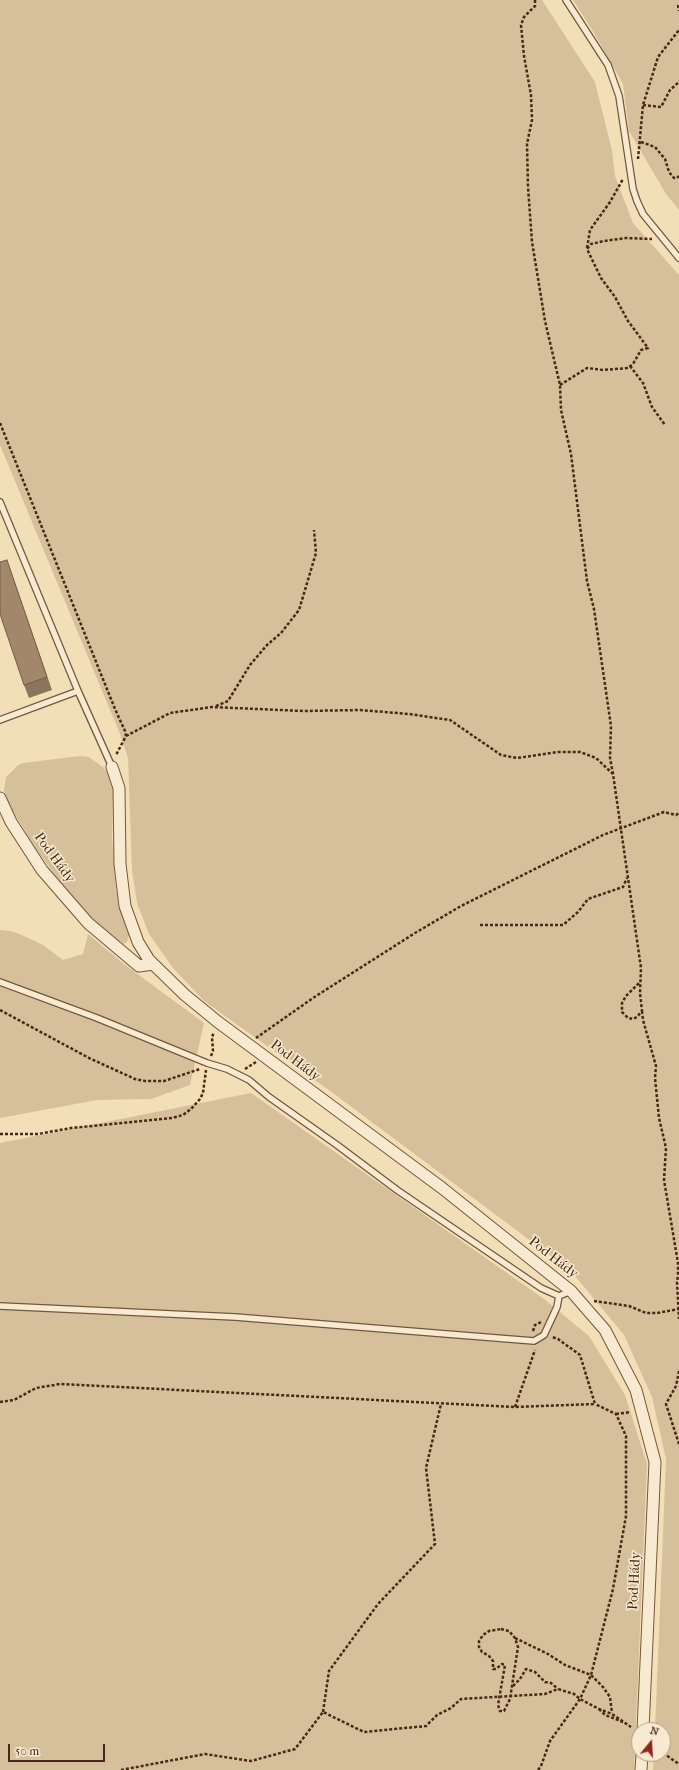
<!DOCTYPE html>
<html>
<head>
<meta charset="utf-8">
<style>
  body { margin:0 }
  #map { position:relative; width:679px; height:1770px; overflow:hidden; background:#f3dfb7; font-family:"IM FELL French Canon",serif }
  canvas { display:block }
  .north { position:absolute; left:631px; top:1722px; width:40px; height:40px; box-sizing:border-box; background:#f7ead0; border:1px solid #b29c86; border-radius:50%; rotate:18deg; font-size:11px; font-weight:700; line-height:16px; text-align:center; color:#4a2716 }
  .north::after { content:''; display:block; margin:auto; width:14px; height:18px; background:#8f2418; clip-path:polygon(50% 0,100% 100%,50% 72%,0 100%) }
  .scale { position:absolute; left:8px; top:1744px; width:97px; height:18px; box-sizing:border-box; border:2px solid #4a2716; border-top:0; padding-left:5px; font-size:12px; line-height:14px; white-space:nowrap; color:#4a2716; -webkit-text-stroke:3px #f7ead0; paint-order:stroke }
</style>
</head>
<body>
<div id="map">
<canvas width="679" height="1770"></canvas>
<div class="north">N</div>
<div class="scale">50 m</div>
</div>
<script>
const ctx = document.querySelector('canvas').getContext('2d');
ctx.lineJoin = 'round';
function paint(path, color) { ctx.fillStyle = color; ctx.fill(path, 'evenodd'); }
const poly = rows => new Path2D(rows.map(r => 'M' + r).join(''));
function trace(path, color, width, dash) { ctx.strokeStyle = color; ctx.lineWidth = width; ctx.lineCap = dash ? 'butt' : 'round'; ctx.setLineDash(dash || []); ctx.stroke(path); }
function write(font, color, halo, rows, align = 'center') {
  ctx.font = font + ' "IM FELL French Canon",serif'; ctx.lineWidth = 3; ctx.setLineDash([]); ctx.textBaseline = 'middle'; ctx.strokeStyle = halo; ctx.fillStyle = color; for (const [text, x, y, turn = 0] of rows) {
    ctx.save(); ctx.translate(x, y); ctx.rotate((+turn || 0) * Math.PI / 180); ctx.textAlign = isNaN(turn) ? turn : align; if (halo) ctx.strokeText(text, 0, 0); ctx.fillText(text, 0, 0); ctx.restore();
  }
}
paint(poly([
  [0,0,542,0,595,82,612,150,615,176,633,223,679,275,679,1770,653,1770,654,1754,663,1754,663,1730,655,1730,666,1459,652,1397,624,1335,571,1271,333,1093,204,1001,173,968,149,934,137,903,132,871,128,758,120,734,0,445],
  [573,0,679,0,679,210,666,194,629,131,623,84,594,33],
  [80,756,89,757,104,768,108,774,113,790,112,837,116,890,129,935,127,942,124,944,109,934,93,920,64,887,36,849,6,800,4,791,6,777,18,765,23,763],
  [0,930,11,931,24,936,43,945,63,960,83,954,88,934,124,964,204,1023,190,1085,151,1099,97,1100,0,1118],
  [251,1093,544,1299,589,1336,625,1395,647,1464,634,1770,0,1770,0,1143]
]), '#d6c09c');
const service = poly([
  [566,0,608,65,619,96,633,189,637,201,643,214,679,258],
  [0,502,78,691,112,767],
  [0,720,78,691],
  [0,982,97,1018,207,1063,227,1069,249,1080,269,1097,337,1145,397,1190,541,1288,559,1296,571,1291],
  [0,1306,235,1317,534,1341,544,1335,557,1307,559,1296]
]);
const minor = poly([
  [112,767,119,788,120,864,125,906,138,942,149,960,185,995,218,1022,442,1188,571,1291,605,1330,636,1390,655,1462,643,1730],
  [0,798,11,822,42,870,88,923,139,966,153,964],
  [641,1770,642,1754]
]);
trace(service, '#74553e', 8);
trace(minor, '#74553e', 13);
trace(poly([
  [535,0,535,6,524,17,521,25,524,56,531,95,532,120,527,144,528,187,532,242,545,321,560,385,561,410,571,454,587,581,594,609,611,726,610,758,613,774],
  [678,5,679,11],
  [643,105,661,107,670,90,679,82],
  [641,142,655,147,665,159,669,172,674,178,677,178,679,176],
  [638,159,643,105,658,57,679,30],
  [587,248,590,230,610,202,623,179],
  [630,366,643,383,652,407,665,425],
  [560,385,587,368,603,370,628,368,633,364,641,350,648,348,628,321,615,297,601,278,587,249,591,244,604,241,626,238,652,239],
  [0,423,115,709,125,731,126,736,116,755],
  [216,706,228,701,250,665,267,645,281,633,299,610,316,553,314,530],
  [126,736,170,713,212,707,303,711,360,710,409,714,450,720,501,755,517,758,558,752,580,752,596,758,613,774,641,968,640,993,642,1011,637,1017,633,1019,628,1018,622,1012,622,1003,626,996,640,982],
  [480,925,563,925,578,912,588,899,623,887,627,878],
  [0,1010,89,1058,135,1079,145,1081,164,1081,200,1069],
  [642,1011,643,1020,656,1066,655,1078,659,1118,666,1148,664,1180,678,1263,678,1275,677,1282,679,1319],
  [256,1038,313,998,415,933,461,906,603,835,664,812,676,815,679,813],
  [211,1056,213,1051,212,1037,214,1032],
  [245,1069,256,1062],
  [0,1134,38,1134,71,1128,172,1118,183,1115,191,1109,200,1099,203,1093,206,1070],
  [594,1301,629,1306,646,1313,657,1313,679,1309],
  [533,1331,535,1325,541,1322],
  [679,1371,676,1386,666,1404,679,1444],
  [0,1402,14,1400,36,1388,60,1384,515,1407,595,1404,580,1355,558,1339,552,1337],
  [515,1407,535,1350],
  [616,1414,631,1412],
  [501,1629,509,1631,515,1638,518,1647,510,1699,504,1711,500,1711,498,1705,505,1665,502,1664,496,1669,493,1669,493,1661,489,1656,482,1652,479,1647,479,1641,483,1635,489,1631,501,1629],
  [515,1638,548,1654,565,1665,591,1675,603,1687,610,1697,612,1713],
  [513,1686,520,1679,526,1669,535,1672,545,1682,551,1683,558,1689],
  [599,1709,605,1715,623,1722],
  [323,1712,329,1671,378,1604,435,1544,426,1468,441,1404],
  [663,1753,679,1764],
  [121,1770,205,1754,251,1761,295,1749,323,1712,364,1732,426,1726,437,1715,451,1708,461,1699,545,1694,558,1689,574,1694,580,1699,599,1709,612,1714,631,1727],
  [538,1770,541,1766,550,1741,580,1699,591,1675,613,1589,626,1516,626,1436,616,1414,595,1404]
]), '#4a2716', 2.5, [3, 2]);
trace(service, '#f7ead0', 5.5);
trace(minor, '#f7ead0', 11);
paint(poly([
  [7,560,52,690,29,698,24,685]
]), '#8b745b');
const building = poly([
  [7,560,47,677,24,685,0,614,0,562,7,560]
]);
paint(building, '#a2876a');
trace(building, '#715e4a', 1);
write('14px', '#4a2716', '#f7ead0', [
  ["Pod Hády",54,858,54],
  ["Pod Hády",295,1061,37],
  ["Pod Hády",553,1258,38],
  ["Pod Hády",635,1581,-87]
]);
</script>
</body>
</html>
